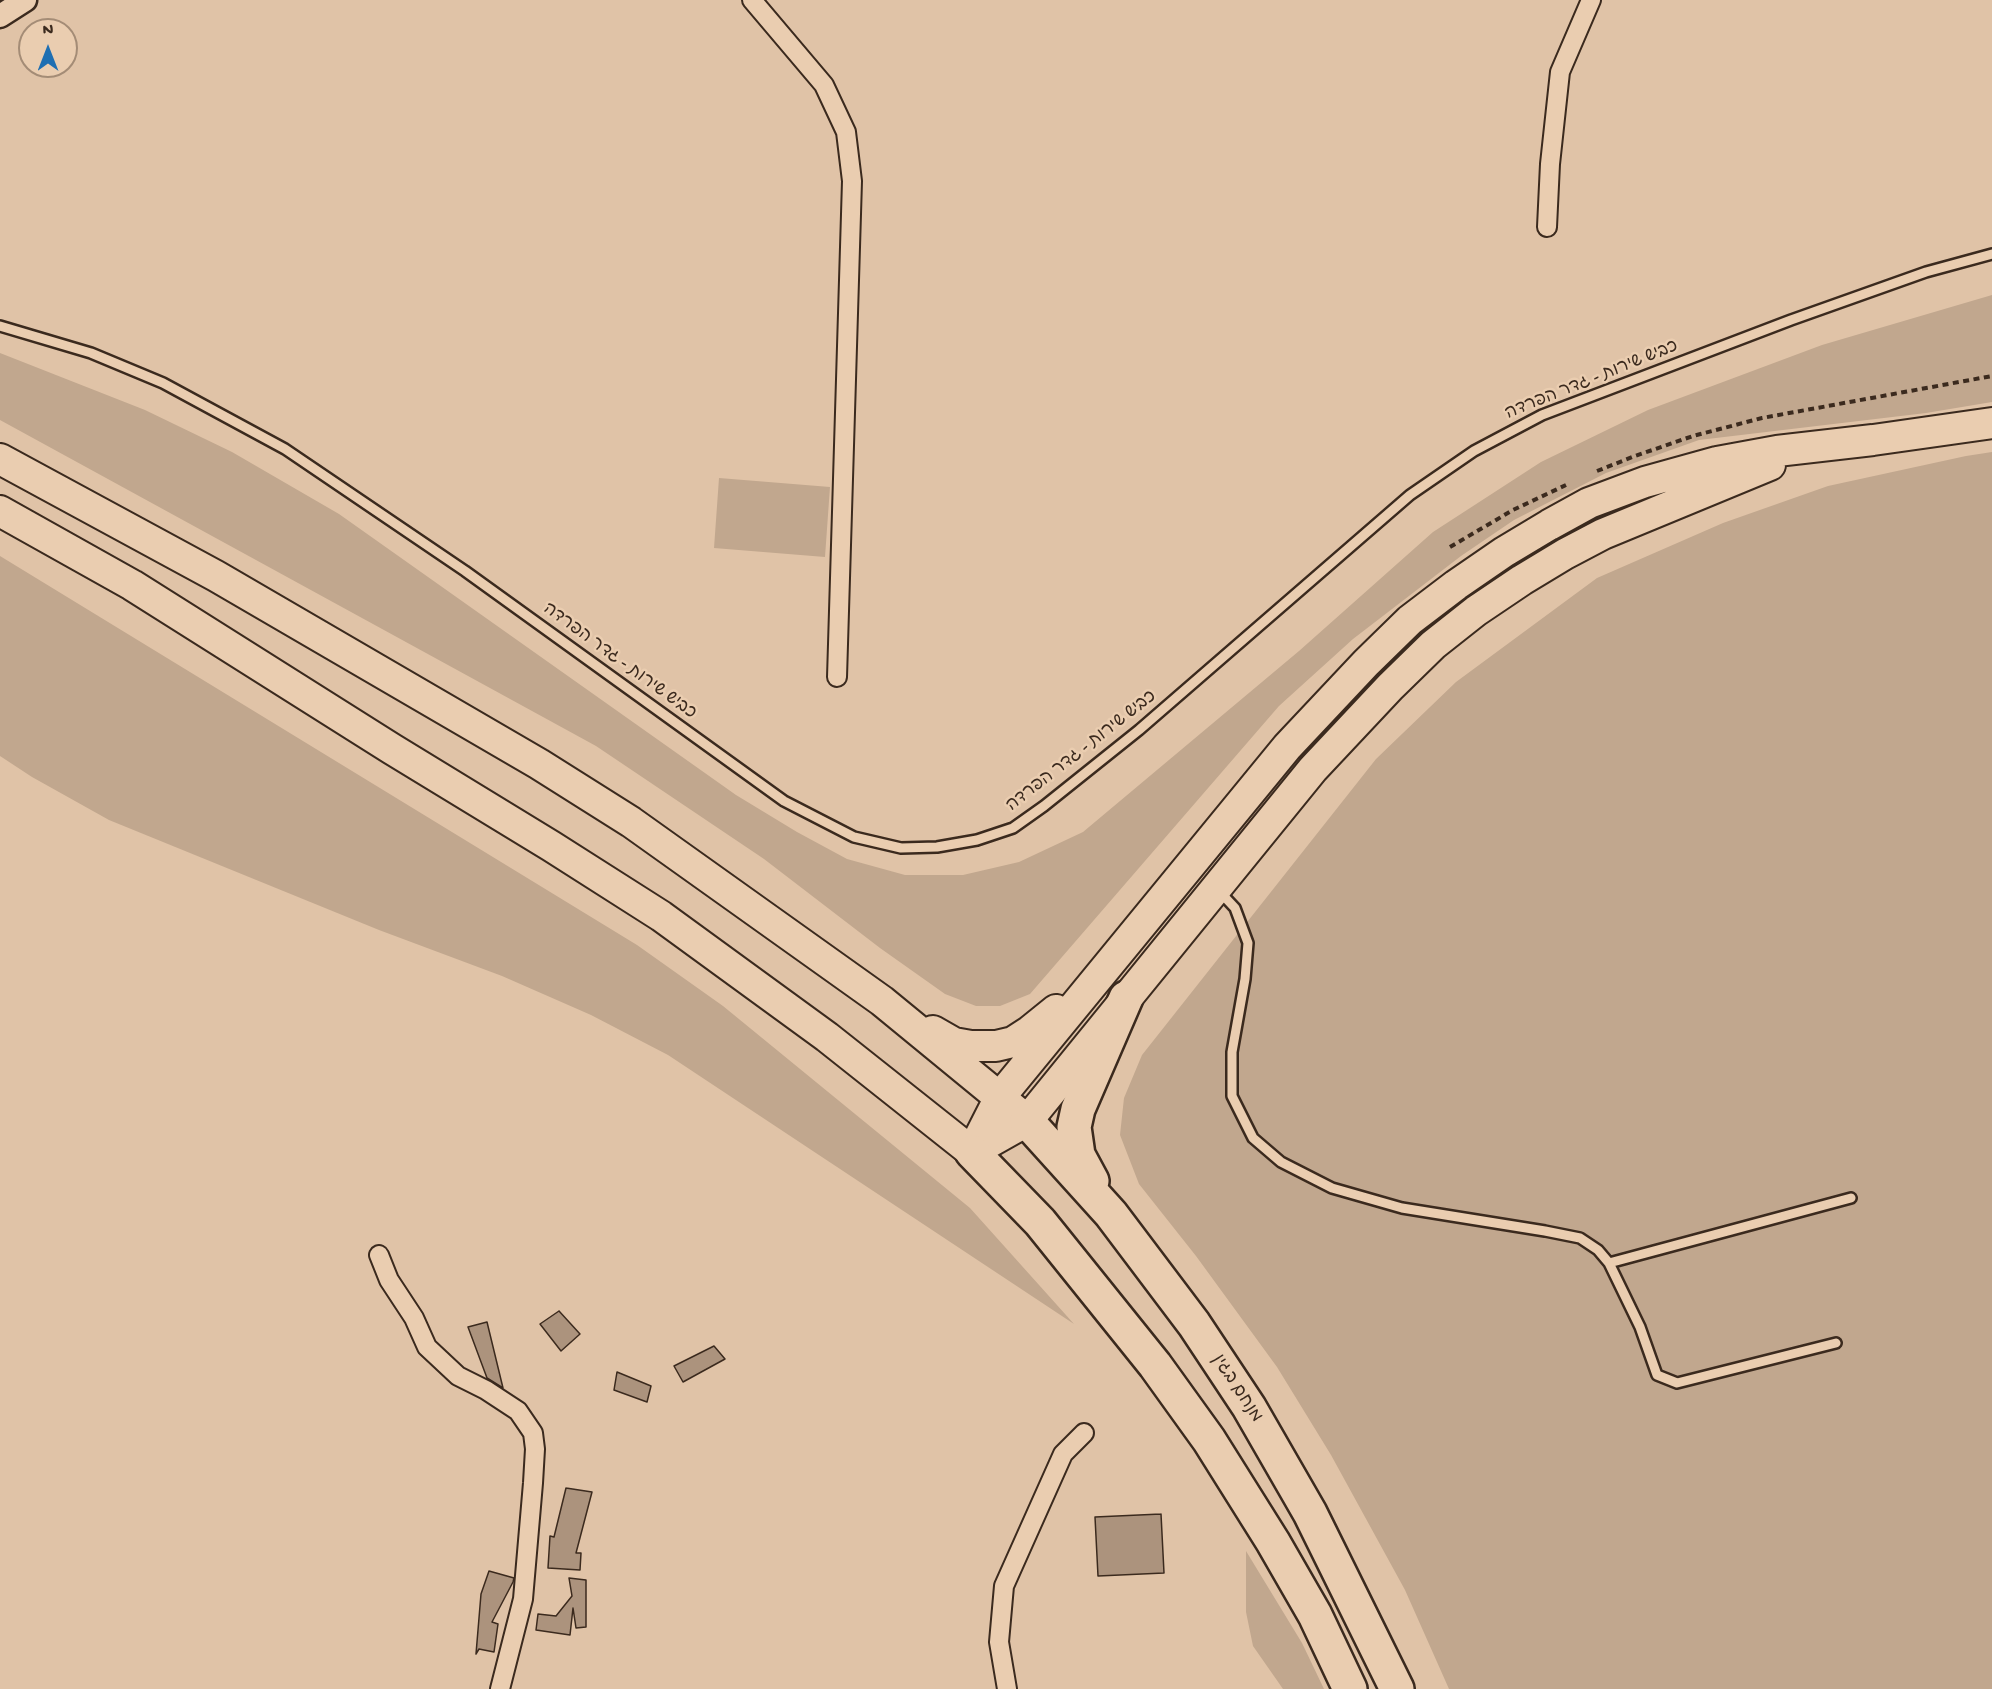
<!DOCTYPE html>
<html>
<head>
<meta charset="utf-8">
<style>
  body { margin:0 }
  #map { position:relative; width:1992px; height:1689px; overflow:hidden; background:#e0c3a7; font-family:"Gochi Hand",sans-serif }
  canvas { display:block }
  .north { position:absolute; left:18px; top:18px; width:60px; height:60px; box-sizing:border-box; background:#eacdb0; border:2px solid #a48c76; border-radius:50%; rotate:0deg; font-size:16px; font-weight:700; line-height:24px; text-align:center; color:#3b2a1e }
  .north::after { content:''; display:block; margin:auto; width:21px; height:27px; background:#1f6fb2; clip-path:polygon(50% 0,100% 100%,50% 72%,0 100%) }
</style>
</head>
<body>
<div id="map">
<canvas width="1992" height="1689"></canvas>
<div class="north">N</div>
</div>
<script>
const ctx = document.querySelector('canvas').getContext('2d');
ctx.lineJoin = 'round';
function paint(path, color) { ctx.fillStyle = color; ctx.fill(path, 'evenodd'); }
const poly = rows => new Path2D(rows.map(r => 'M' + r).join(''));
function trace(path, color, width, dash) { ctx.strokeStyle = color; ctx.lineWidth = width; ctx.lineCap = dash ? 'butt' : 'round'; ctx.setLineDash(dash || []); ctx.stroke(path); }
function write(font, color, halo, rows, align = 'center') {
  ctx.font = font + ' "Gochi Hand","Playpen Sans Hebrew",sans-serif'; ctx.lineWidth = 5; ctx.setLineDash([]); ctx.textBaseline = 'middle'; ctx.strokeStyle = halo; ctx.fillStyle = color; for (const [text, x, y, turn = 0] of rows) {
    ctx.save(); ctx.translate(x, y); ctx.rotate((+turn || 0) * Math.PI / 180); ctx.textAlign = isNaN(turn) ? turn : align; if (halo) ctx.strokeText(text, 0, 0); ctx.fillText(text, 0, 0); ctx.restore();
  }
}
paint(poly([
  [1992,295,1992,402,1926,413,1699,440,1606,473,1514,520,1461,556,1353,639,1279,706,1030,994,1000,1006,976,1006,945,994,880,948,764,859,596,746,0,420,0,353,145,410,232,452,339,514,736,795,797,832,847,859,905,875,963,875,1019,862,1083,832,1299,651,1433,532,1541,462,1648,410,1822,345],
  [1992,452,1992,1689,1449,1689,1405,1590,1331,1455,1277,1367,1196,1256,1139,1184,1120,1135,1124,1098,1142,1055,1376,759,1456,682,1597,578,1723,523,1828,486,1966,456],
  [719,478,830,487,825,557,714,548],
  [0,556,637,945,723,1006,970,1208,1074,1324,668,1055,591,1015,502,976,379,930,109,820,32,777,0,756],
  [1246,1551,1302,1643,1324,1689,1283,1689,1253,1646,1246,1612]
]), '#c1a78e');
const building = poly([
  [559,1311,580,1334,561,1351,540,1324,559,1311],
  [487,1322,503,1388,487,1378,468,1327,487,1322],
  [714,1346,725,1359,683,1382,674,1366,714,1346],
  [617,1372,651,1386,647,1402,614,1390,617,1372],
  [566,1488,592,1492,576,1553,581,1553,580,1570,548,1568,550,1536,554,1537,566,1488],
  [1161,1514,1164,1573,1098,1576,1095,1517,1161,1514],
  [489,1571,514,1578,513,1582,492,1622,498,1624,494,1652,479,1649,476,1654,481,1594,489,1571],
  [569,1578,586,1580,586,1627,576,1628,573,1608,570,1635,536,1630,538,1614,556,1616,572,1596,569,1578]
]);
paint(building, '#ac937d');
trace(building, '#3b2a1e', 1.5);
const service = poly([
  [0,326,91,353,163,383,285,449,465,571,784,801,854,837,901,848,937,847,977,840,1013,828,1044,806,1139,730,1410,495,1474,451,1542,415,1791,320,1926,272,1992,254],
  [1220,892,1235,908,1248,943,1245,979,1232,1052,1232,1096,1253,1138,1281,1162,1332,1188,1402,1208,1545,1231,1580,1238,1598,1250,1609,1263,1640,1327,1657,1375,1677,1383,1836,1343],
  [1609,1263,1851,1198]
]);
const minor = poly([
  [752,0,824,85,846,132,852,181,837,677],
  [1547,227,1550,164,1560,72,1591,0],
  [379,1255,389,1280,414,1318,427,1347,458,1376,486,1390,518,1411,533,1433,535,1449,533,1483,523,1599,500,1689],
  [1007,1689,999,1642,1004,1586,1063,1454,1084,1433]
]);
const tertiary = poly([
  [0,16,25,0]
]);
const trunk = poly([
  [0,459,216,576,539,764,631,822,882,1001,1016,1111],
  [0,511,132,585,392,749,551,846,661,916,827,1037,972,1152],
  [933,1031,954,1043,971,1046,996,1046,1013,1042,1030,1031,1056,1010],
  [972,1152,1000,1097,1287,747,1366,663,1410,620,1456,585,1504,552,1549,525,1589,503,1645,482,1717,462,1777,451,1873,440,1992,423],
  [972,1152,1027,1121,1313,769,1390,687,1433,645,1476,611,1522,580,1565,554,1603,534,1770,465]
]);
const motorway = poly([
  [1027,1121,1111,1214,1194,1324,1249,1407,1310,1513,1397,1689],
  [972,1152,1040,1222,1155,1365,1209,1440,1273,1542,1315,1615,1350,1689],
  [1092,1181,1078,1155,1074,1127,1078,1109,1126,998]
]);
trace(service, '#3b2a1e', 14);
trace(minor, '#3b2a1e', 22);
trace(tertiary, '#3b2a1e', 27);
trace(trunk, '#3b2a1e', 34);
trace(motorway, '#3b2a1e', 38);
trace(poly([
  [1597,471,1635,456,1693,436,1762,418,1992,376],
  [1450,547,1513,510,1566,485]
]), '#3b2a1e', 4, [6, 4.5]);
trace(service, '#eacdb0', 9);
trace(minor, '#eacdb0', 18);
trace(tertiary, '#eacdb0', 22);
trace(trunk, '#eacdb0', 30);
trace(motorway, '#eacdb0', 33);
write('18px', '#3b2a1e', '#eacdb0', [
  ["כביש שירות - גדר הפרדה",1592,381,-22],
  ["כביש שירות - גדר הפרדה",619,662,36],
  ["כביש שירות - גדר הפרדה",1082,752,-38],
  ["מנחם בגין",1236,1389,57]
]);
</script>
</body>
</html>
